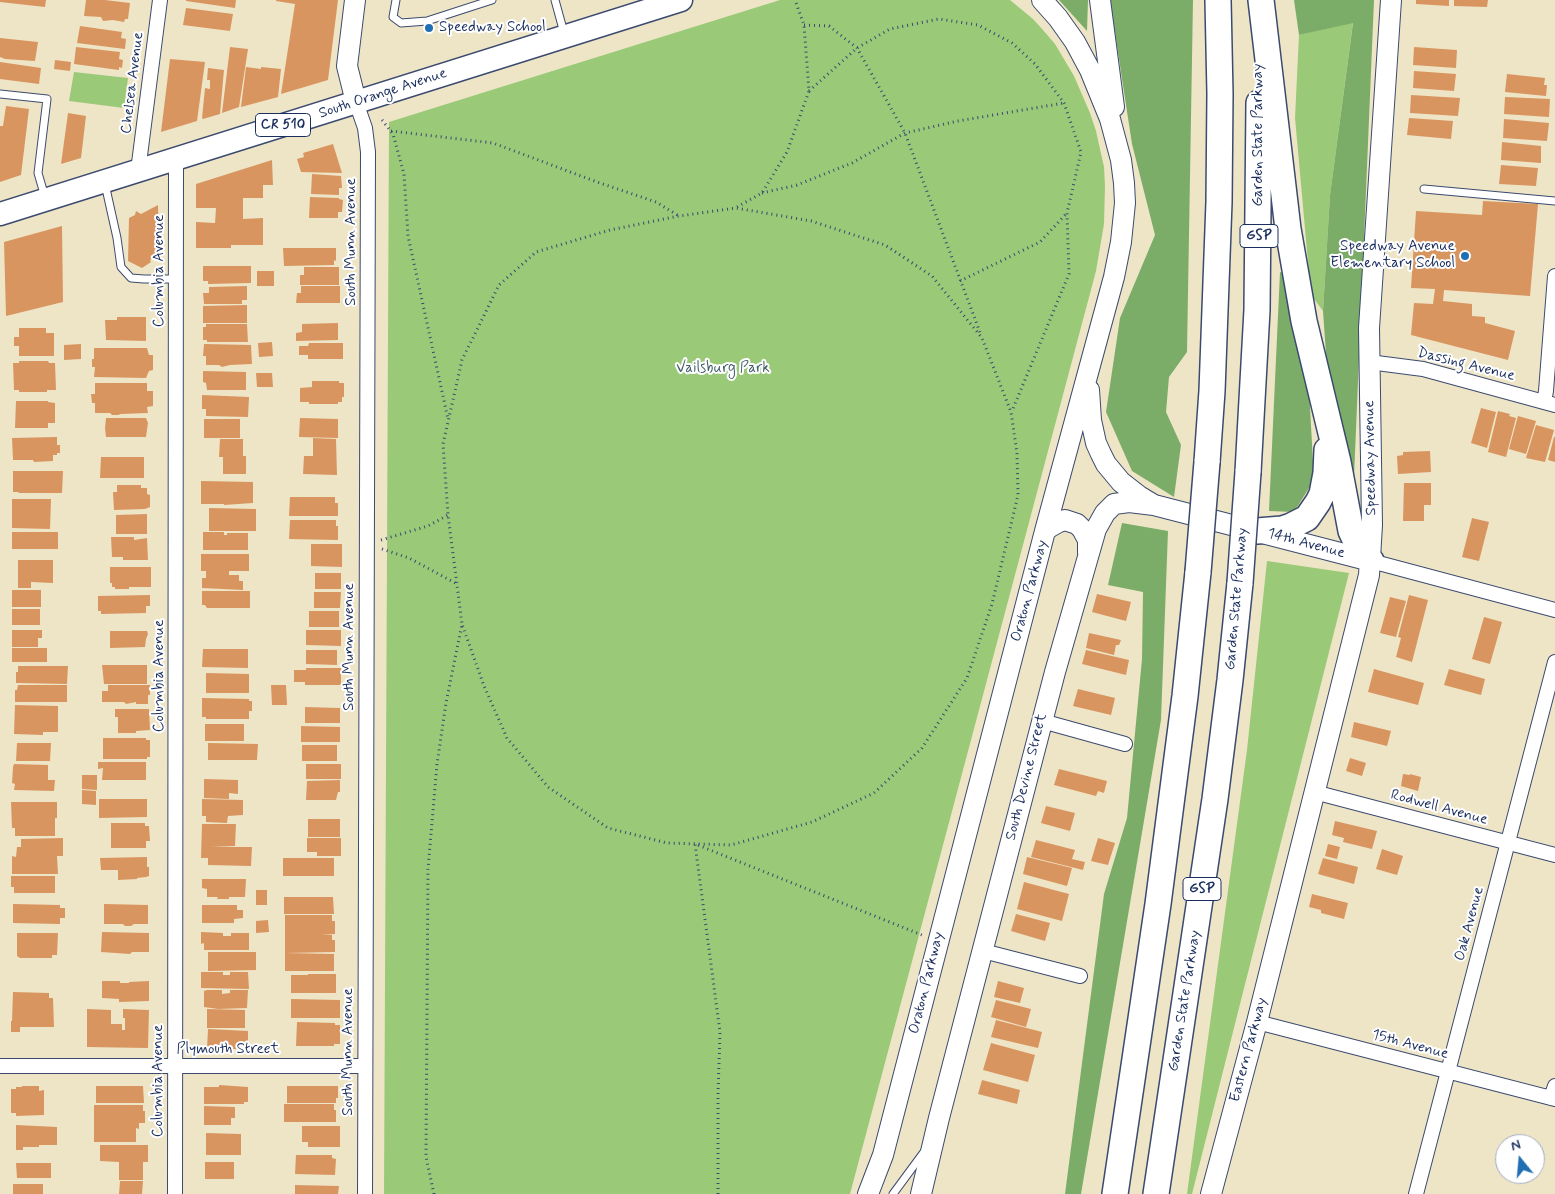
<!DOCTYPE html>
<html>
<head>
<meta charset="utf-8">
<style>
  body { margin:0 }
  #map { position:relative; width:1555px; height:1194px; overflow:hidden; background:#eee5c7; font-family:Mynerve,sans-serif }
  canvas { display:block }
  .north { position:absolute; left:1495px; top:1134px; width:50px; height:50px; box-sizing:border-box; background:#fff; border:1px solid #a4acbf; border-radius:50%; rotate:343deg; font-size:14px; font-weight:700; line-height:20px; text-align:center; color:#1b2f5e }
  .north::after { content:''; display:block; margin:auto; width:18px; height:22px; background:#1f6fb2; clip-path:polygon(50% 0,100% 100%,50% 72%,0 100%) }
</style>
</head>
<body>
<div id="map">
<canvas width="1555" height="1194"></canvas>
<div class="north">N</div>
</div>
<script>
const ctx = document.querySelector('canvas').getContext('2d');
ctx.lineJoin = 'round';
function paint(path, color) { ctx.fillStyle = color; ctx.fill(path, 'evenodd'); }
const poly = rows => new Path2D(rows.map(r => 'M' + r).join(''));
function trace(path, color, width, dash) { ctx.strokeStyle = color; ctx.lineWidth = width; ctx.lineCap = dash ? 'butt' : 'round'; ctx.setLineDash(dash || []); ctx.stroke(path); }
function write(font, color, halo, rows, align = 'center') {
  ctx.font = font + ' Mynerve,sans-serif'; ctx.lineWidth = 4; ctx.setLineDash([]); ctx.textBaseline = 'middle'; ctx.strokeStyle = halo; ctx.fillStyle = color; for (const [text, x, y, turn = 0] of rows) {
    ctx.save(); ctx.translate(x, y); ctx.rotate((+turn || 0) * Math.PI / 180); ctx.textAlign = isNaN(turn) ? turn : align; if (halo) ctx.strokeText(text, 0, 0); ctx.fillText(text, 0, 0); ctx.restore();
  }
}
paint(poly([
  [780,0,1010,0,1033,19,1043,30,1055,44,1074,76,1090,113,1096,131,1104,167,1105,186,1104,224,1096,271,850,1194,384,1194,389,122],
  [1353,22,1330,195,1323,311,1311,295,1295,118,1299,35],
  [74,72,128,78,124,108,69,101],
  [1267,561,1349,573,1192,1194,1187,1194,1247,750]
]), '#9ac978');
paint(poly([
  [1059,0,1088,0,1087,31],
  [1110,0,1193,0,1187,352,1169,377,1166,412,1181,445,1174,497,1132,471,1106,412,1120,318,1155,235,1132,144],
  [1294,0,1374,0,1354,477,1327,368,1323,311,1330,195,1353,23,1299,35],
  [1280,272,1288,275,1309,389,1314,480,1294,512,1269,511],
  [1122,523,1168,531,1161,720,1081,1194,1065,1194,1104,894,1127,818,1142,659,1143,592,1108,585]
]), '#7bad68');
paint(poly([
  [0,0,46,0,45,7,0,2],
  [86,0,105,0,130,3,128,19,125,19,124,22,113,20,103,21,101,17,84,16],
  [186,0,236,0,235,8,186,1],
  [276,0,338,0,328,80,281,94,295,4,276,1],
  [1416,0,1449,0,1449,6,1416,4],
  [1454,0,1488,0,1487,7,1454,6],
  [186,8,233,14,230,31,183,25],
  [80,26,122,32,121,38,126,39,125,49,77,43],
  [0,38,38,42,35,61,5,59,0,57],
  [76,47,120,52,119,59,123,60,122,68,119,67,119,70,74,64],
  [230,47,248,49,239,107,222,113],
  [1414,47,1457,50,1456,68,1413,65],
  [170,59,205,62,197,121,161,132],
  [55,60,71,62,70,71,54,69],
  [0,62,41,68,39,84,0,79],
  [246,67,261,69,261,67,281,69,278,97,241,107],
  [208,68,224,70,220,114,203,119,202,118,205,88,210,89,210,80,207,80],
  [1414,71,1456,74,1454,91,1413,88],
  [1507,74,1545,78,1544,85,1547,85,1546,96,1505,92],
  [1411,95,1460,98,1458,116,1410,113],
  [1505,97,1550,99,1549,117,1504,114],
  [6,106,29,109,21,175,0,182,0,126,3,126],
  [68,113,86,116,81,158,61,164],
  [1409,118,1453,121,1451,139,1407,135],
  [1504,119,1549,123,1547,141,1503,138],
  [1502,142,1541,146,1541,163,1501,160],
  [333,144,342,173,301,172,297,159,304,157,303,153],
  [272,160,273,185,263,185,263,198,243,198,243,219,263,218,263,245,231,245,231,248,196,248,196,222,215,223,216,208,196,208,196,184],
  [1501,165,1538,168,1536,186,1499,184],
  [312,174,341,176,342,188,339,188,339,195,311,194],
  [310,197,339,198,339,199,343,200,342,212,338,212,338,218,309,218],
  [1483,201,1538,204,1530,296,1444,290,1443,301,1472,304,1472,316,1485,317,1485,323,1515,331,1508,360,1411,335,1414,303,1433,304,1435,289,1411,288,1416,211,1482,215],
  [158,205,159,255,150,260,151,262,142,268,128,261,129,218,135,215,136,211,141,214],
  [62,226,63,302,6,316,4,242],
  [283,248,336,248,336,261,334,260,334,265,284,266],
  [203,266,251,266,251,283,208,284,208,281,203,281],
  [304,267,339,267,339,285,300,285,300,275,304,275],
  [257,271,274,271,274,286,257,286],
  [247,286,247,300,242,300,242,304,204,304,203,293,209,293,209,287],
  [301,286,340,286,340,303,296,303,297,293,301,293],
  [247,305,247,323,203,323,203,306],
  [117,317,146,317,146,341,106,340,105,320,117,320],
  [338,323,338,340,296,341,296,333,302,332,302,324],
  [206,324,247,324,248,342,207,342,207,340,203,340,203,327,206,327],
  [19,328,46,328,46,333,54,333,54,356,19,356,19,346,14,346,14,337,19,337],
  [272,342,273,356,259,357,258,343],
  [309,343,343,343,343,359,308,359,308,355,299,355,299,346,308,346],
  [81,344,81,359,64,360,64,345],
  [204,344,251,345,252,364,230,365,222,367,219,365,206,365,206,356,203,356],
  [94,348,147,348,149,355,153,355,153,370,149,371,146,378,94,377,95,367,92,367,92,359,94,359],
  [19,361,48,361,49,363,55,363,56,390,47,390,47,392,19,392,19,390,14,390,13,363,19,363],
  [203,371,246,372,246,390,207,390,206,383,203,382],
  [256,373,272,373,273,387,257,387],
  [312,381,339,381,339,383,344,383,344,397,342,397,342,402,338,402,338,404,309,404,309,402,300,402,300,388,312,387],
  [95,383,147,383,147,391,153,391,153,406,147,407,148,413,121,414,118,415,112,415,110,413,95,413,95,403,92,403,91,394,95,394],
  [202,395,249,397,248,417,206,416,206,409,202,409],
  [16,401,48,401,48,402,55,403,55,423,48,423,48,428,15,428],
  [1481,408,1496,412,1487,448,1471,443],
  [1498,411,1510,414,1509,416,1516,418,1506,457,1488,452],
  [1518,416,1536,421,1526,454,1509,449],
  [106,418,146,418,148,423,146,437,106,437,105,428],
  [300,418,338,419,338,438,299,437],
  [204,419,240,419,240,438,204,438],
  [1536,425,1554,430,1545,462,1526,458],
  [57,437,57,445,60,445,60,453,57,453,57,455,53,455,53,461,34,462,33,460,13,460,12,438],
  [1554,437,1555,437,1555,462,1548,460],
  [313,438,336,439,337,475,303,474,304,456,313,456],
  [220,439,243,439,243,456,246,456,246,474,223,474,223,457,219,457],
  [1430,451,1431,472,1398,474,1397,456,1403,455,1403,452],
  [101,457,144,457,144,478,100,478],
  [13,471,63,471,62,493,18,493,19,492,13,492],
  [201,481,253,482,253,503,224,505,224,504,201,504],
  [1404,483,1431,483,1431,505,1424,505,1424,521,1403,521],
  [117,485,141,485,141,488,147,488,147,494,150,495,150,507,145,509,114,510,113,492,117,492],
  [290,497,335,497,335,503,338,503,338,516,289,516],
  [12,499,51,499,50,529,12,528],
  [209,508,256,509,256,531,209,531],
  [147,514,147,534,116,534,116,515],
  [1472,518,1489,522,1479,561,1462,557],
  [290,520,336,520,336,526,338,526,338,540,289,539],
  [12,532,58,532,58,549,12,549],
  [203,532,224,532,224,535,227,535,227,533,248,533,248,550,203,550],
  [111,537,134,537,134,540,147,538,148,560,123,560,123,557,112,557],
  [311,544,342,544,342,567,311,566],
  [201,554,249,554,249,571,229,571,229,575,239,575,239,581,243,581,243,590,202,588,202,578,206,578,206,571,201,571],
  [18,560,53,560,53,583,31,582,31,588,18,588],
  [110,567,151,567,151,587,129,587,129,589,115,589,115,587,112,587,112,583,110,583],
  [315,573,341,573,341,589,315,589],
  [12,590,41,590,41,607,12,607],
  [202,591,250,591,250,608,207,608,205,605,202,605],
  [314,592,341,592,340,608,314,608],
  [1097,594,1131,602,1126,621,1092,612],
  [150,595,150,606,146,606,146,613,101,614,101,611,98,611,98,596],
  [1409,595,1428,600,1412,662,1396,657,1401,638,1398,637],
  [1390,597,1406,601,1396,637,1380,633],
  [12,609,40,609,40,625,12,625],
  [309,611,339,611,339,627,309,627],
  [1484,617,1502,622,1490,664,1472,659],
  [12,630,42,630,42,638,38,638,38,647,12,647],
  [306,630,341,630,341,646,306,645],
  [110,631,147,631,148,634,146,639,145,647,110,648],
  [1089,633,1121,640,1119,645,1116,645,1114,655,1086,648],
  [12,648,47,648,47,662,12,662],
  [203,649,248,649,248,668,202,667],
  [306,650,337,650,337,665,306,664],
  [1086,650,1129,660,1126,675,1082,664],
  [102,665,147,665,147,684,104,684],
  [18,666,68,666,67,684,16,683,16,672,18,672],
  [306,668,341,668,341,685,305,685,305,682,294,682,294,670,306,670],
  [1374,669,1424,683,1418,705,1368,692],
  [1449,669,1485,679,1481,695,1444,685],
  [206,673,249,674,249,693,206,693],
  [18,685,67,685,67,702,15,702,15,690,17,690],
  [108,685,150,685,150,695,148,695,148,704,136,704,136,702,126,704,124,702,102,702,102,691,108,691],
  [271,685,286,685,287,705,272,705],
  [1078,689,1115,698,1111,715,1073,706],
  [202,698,249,699,249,701,252,701,252,711,249,711,249,719,206,719,206,717,202,717],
  [15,705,58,706,58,732,43,732,43,735,14,734],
  [305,707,340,708,340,723,305,723],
  [115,709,149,709,150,730,136,731,136,733,118,733,118,717,115,717],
  [1354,722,1391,731,1387,746,1351,737],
  [205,724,244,724,244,741,205,741],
  [301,726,340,727,340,742,301,742],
  [103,738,146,738,146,740,150,740,150,757,147,757,147,759,103,759],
  [17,743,51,743,50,761,16,761],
  [208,743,258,744,257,760,208,760],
  [302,745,337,745,337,761,302,761],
  [1350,758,1366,763,1362,776,1346,771],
  [98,762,146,762,146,780,102,780,103,768,98,769],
  [14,764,48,765,48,780,55,780,54,791,14,790,15,784,12,783,13,767],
  [306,764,341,764,341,779,306,779],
  [1059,769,1107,781,1104,793,1098,791,1096,796,1054,785],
  [1403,774,1410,775,1410,774,1421,777,1418,791,1401,786],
  [82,775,97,775,97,790,82,789],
  [204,779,238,780,238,794,229,793,229,799,204,798],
  [340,780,340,792,338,792,336,800,306,800,307,781],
  [82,790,96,791,96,805,82,804],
  [99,799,147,799,147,817,99,818],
  [202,799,243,800,243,815,228,816,227,823,206,822,206,816,202,816],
  [11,802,57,802,57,818,19,818,55,818,55,836,15,836,15,828,12,828],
  [1046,806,1075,813,1070,831,1041,823],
  [308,819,340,819,340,837,308,837],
  [1335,821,1377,831,1372,849,1343,842,1344,838,1332,835],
  [111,823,145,823,145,826,149,826,150,841,146,841,146,848,111,848],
  [202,824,236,824,235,846,211,847,252,847,251,866,208,865,208,858,201,858],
  [63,838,63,856,57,856,58,874,12,874,12,856,16,857,17,847,21,847,21,839],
  [307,838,341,838,341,856,317,856,317,852,307,852],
  [1098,838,1115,843,1108,865,1091,861],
  [1036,840,1075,850,1072,859,1085,862,1083,870,1031,857],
  [1328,844,1340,847,1337,859,1325,856],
  [1382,849,1403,856,1397,875,1376,869],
  [147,857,147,867,149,867,149,876,146,877,137,878,137,879,118,880,118,870,101,870,100,858],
  [1027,857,1072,868,1067,886,1023,874],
  [283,858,334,858,334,876,283,876],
  [1323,858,1358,867,1354,884,1318,874],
  [11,876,55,876,55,893,14,893,14,887,11,887],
  [202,879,246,879,245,897,229,897,229,899,217,899,218,897,207,897,207,889,202,888],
  [1024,882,1069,894,1062,921,1017,909],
  [256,890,267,890,267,905,256,905],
  [1312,894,1348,903,1344,919,1321,913,1321,910,1309,907],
  [284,897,333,897,334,914,284,914],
  [13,904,60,905,60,908,65,908,65,918,60,918,60,924,13,923],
  [104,904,148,905,148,924,134,924,131,926,125,926,123,924,104,924],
  [202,905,237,905,237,910,243,910,243,918,234,919,234,923,202,923],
  [1016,914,1050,923,1045,941,1011,931],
  [285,915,332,915,332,921,335,921,335,934,321,935,332,935,332,940,335,940,335,952,285,953],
  [268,920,269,932,256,933,256,921],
  [102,932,149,933,149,952,132,952,130,954,101,952],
  [201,932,223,933,223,936,231,936,231,933,249,933,249,950,204,950,204,943,201,944],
  [17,933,58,933,57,955,52,955,52,958,20,958,17,956],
  [208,952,256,952,256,970,208,971],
  [285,953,334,954,334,971,285,971],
  [201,972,223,972,223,975,230,975,230,972,248,972,249,989,201,988],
  [308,974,336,974,336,993,291,993,291,975,308,975],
  [102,981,120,981,120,983,129,983,129,982,149,981,149,1001,119,1002,119,999,102,998],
  [998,981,1024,988,1020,1003,994,997],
  [207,990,222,990,222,994,230,993,230,990,248,990,247,1008,218,1009,204,1007,204,991],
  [13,992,49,993,49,998,53,998,54,1027,20,1027,20,1032,11,1032,11,1021,12,1021],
  [291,999,340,1000,340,1018,291,1018],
  [996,1000,1031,1009,1026,1027,991,1017],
  [87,1009,111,1010,111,1024,122,1024,122,1030,125,1030,125,1018,123,1018,123,1009,149,1010,148,1048,87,1047],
  [207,1009,245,1010,245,1028,207,1028],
  [996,1020,1042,1032,1038,1048,991,1037],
  [297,1022,335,1023,335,1025,340,1025,340,1044,334,1044,334,1046,296,1046],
  [208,1029,248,1031,248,1049,207,1049],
  [991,1043,1035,1055,1028,1082,983,1070],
  [982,1080,1020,1090,1017,1104,978,1094],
  [219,1085,248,1087,248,1102,244,1102,244,1104,204,1104,204,1087,219,1087],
  [22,1086,39,1086,39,1091,44,1090,44,1115,16,1116,16,1113,11,1113,11,1089,16,1089,16,1087,22,1087],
  [96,1086,143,1086,144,1103,96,1103],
  [287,1086,338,1086,338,1098,336,1098,336,1103,287,1103],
  [284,1104,334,1104,334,1110,336,1110,336,1122,284,1122],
  [94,1105,143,1105,143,1111,145,1111,145,1123,139,1123,139,1129,136,1128,136,1142,94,1142],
  [204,1106,235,1107,235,1118,231,1118,231,1125,204,1125],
  [16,1125,57,1127,57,1145,39,1145,39,1147,23,1147,23,1150,16,1150],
  [302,1126,340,1126,340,1147,308,1147,308,1142,302,1142],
  [206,1133,241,1134,241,1155,206,1155],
  [100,1145,148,1145,148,1162,143,1162,143,1180,119,1180,119,1162,100,1161],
  [296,1155,332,1155,332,1158,336,1159,335,1175,295,1174],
  [205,1162,234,1162,234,1179,205,1179],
  [16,1163,51,1163,51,1178,17,1178],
  [120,1181,143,1181,142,1194,119,1194],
  [13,1184,43,1184,43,1194,13,1194],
  [295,1185,339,1186,338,1194,295,1194]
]), '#d9955f');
const service = poly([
  [396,0,393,17,401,23,427,21,492,0],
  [555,0,564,33],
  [0,94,47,99,38,173,45,197],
  [105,184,117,238,121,267,131,278,144,279,176,279],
  [1424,189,1555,201],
  [893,1194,924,1152]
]);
const minor = poly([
  [356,102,365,128,368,152,365,1194],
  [138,171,160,0],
  [1369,362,1423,369,1555,405],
  [1544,402,1546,391,1555,276],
  [1371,561,1555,610],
  [1042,721,1125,744],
  [1314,792,1555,855],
  [983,951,1080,976],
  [1257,1022,1555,1099],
  [0,1066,365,1066],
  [1551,1098,1555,1086],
  [175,1194,176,159],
  [1416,1194,1555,662]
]);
const secondary = poly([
  [355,0,347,66,356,102],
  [1100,0,1114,107],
  [1089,390,1091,420,1096,443,1101,454,1106,464,1121,482,1139,496,1154,505,1371,561],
  [1045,531,1050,527,1059,522,1065,520,1077,524,1082,529,1088,540,1088,553],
  [868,1194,883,1155,1045,531,1114,277,1121,242,1125,203,1124,183,1121,160,1110,119,1090,70,1075,42,1058,18,1042,0],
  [921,1194,939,1118,1055,672,1096,529,1105,513,1114,504,1129,502,1154,505],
  [1211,1194,1257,1022,1369,575,1372,525,1369,328,1391,0]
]);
const primary = poly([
  [0,214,681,0]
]);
const motorway = poly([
  [1261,0,1288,229,1304,321,1338,462,1351,531,1359,548,1371,561],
  [1207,462,1212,391,1219,202,1220,94,1218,0],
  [1248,472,1257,310,1259,103],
  [1257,531,1282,529,1291,526,1307,518,1318,502,1322,494,1326,473,1327,450],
  [1115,1194,1158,904,1185,696,1198,572],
  [1156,1194,1215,799,1230,680,1240,583]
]);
trace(service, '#3b4a6e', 9);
trace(minor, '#3b4a6e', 16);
trace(secondary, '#3b4a6e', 22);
trace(primary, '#3b4a6e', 25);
trace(motorway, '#3b4a6e', 28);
trace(poly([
  [804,25,829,26,857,48,905,133,981,335],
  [809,91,857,48,890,29,939,19,978,25,1012,43,1035,64,1064,103,1081,152,1067,213,1069,274,1012,411],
  [382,120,393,134,404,174,408,236,448,419],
  [391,131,493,143,597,182,656,202,679,216],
  [762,193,797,185,852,163,905,133,958,121,1064,103],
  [737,207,762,193,787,152,809,91,804,25,795,0],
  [960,281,1040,242,1066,214],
  [381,540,428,526,448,515],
  [382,549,409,558,457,584],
  [434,1194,426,1157,428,869,437,764,446,703,462,624,448,515,443,444,462,360,499,285,536,252,610,230,679,216,736,208,811,221,885,245,932,276,982,338,1011,412,1017,453,1018,495,992,604,967,678,922,748,874,793,812,822,731,845,667,843,608,828,548,787,507,738,484,686,462,624],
  [718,1194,718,1094,720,1032,695,844,922,935]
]), '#3b4a6e', 3, [1, 4]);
trace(service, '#fff', 7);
trace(minor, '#fff', 14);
trace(secondary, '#fff', 20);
trace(primary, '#fff', 22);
trace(motorway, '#fff', 25);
const motorwayBridge = poly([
  [1198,572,1207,462],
  [1240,583,1248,472]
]);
trace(motorwayBridge, '#3b4a6e', 28, []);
trace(motorwayBridge, '#fff', 25);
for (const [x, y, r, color] of [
  [429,28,5,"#1f6fb2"],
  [1465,256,5,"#1f6fb2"]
]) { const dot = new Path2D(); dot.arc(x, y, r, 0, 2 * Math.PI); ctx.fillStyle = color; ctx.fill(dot); trace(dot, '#fff', 2); }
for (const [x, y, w] of [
  [283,125,55],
  [1259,236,38],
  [1202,889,38]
]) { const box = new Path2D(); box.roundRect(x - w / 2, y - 11.5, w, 23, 4); ctx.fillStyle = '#fff'; ctx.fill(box); trace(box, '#1b2f5e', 1); }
write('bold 14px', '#1b2f5e', null, [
  ["CR 510",283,125],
  ["GSP",1259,236],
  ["GSP",1202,889]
]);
write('15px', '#1b2f5e', '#fff', [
  ["Speedway School",439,28],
  ["Speedway Avenue",1455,247,"right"],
  ["Elementary School",1455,264,"right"]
], 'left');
write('15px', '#1b2f5e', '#fff', [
  ["Chelsea Avenue",133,83,-83],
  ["South Orange Avenue",383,94,-18],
  ["Garden State Parkway",1259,135,-90],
  ["South Munn Avenue",352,242,-90],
  ["Columbia Avenue",160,271,-90],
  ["Dassing Avenue",1466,365,14],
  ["Speedway Avenue",1371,458,-91],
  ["14th Avenue",1306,544,15],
  ["Oraton Parkway",1030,591,-75],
  ["Garden State Parkway",1237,599,-85],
  ["South Munn Avenue",350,647,-90],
  ["Columbia Avenue",160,676,-90],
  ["South Devine Street",1027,777,-76],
  ["Rodwell Avenue",1439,808,15],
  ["Oak Avenue",1470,924,-75],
  ["Oraton Parkway",927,983,-76],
  ["Garden State Parkway",1185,1001,-81],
  ["15th Avenue",1410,1045,15],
  ["Plymouth Street",228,1050],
  ["Eastern Parkway",1249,1050,-75],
  ["South Munn Avenue",349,1052,-90],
  ["Columbia Avenue",159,1081,-90]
]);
write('15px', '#415d66', '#fff', [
  ["Vailsburg Park",723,369]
]);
</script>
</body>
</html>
